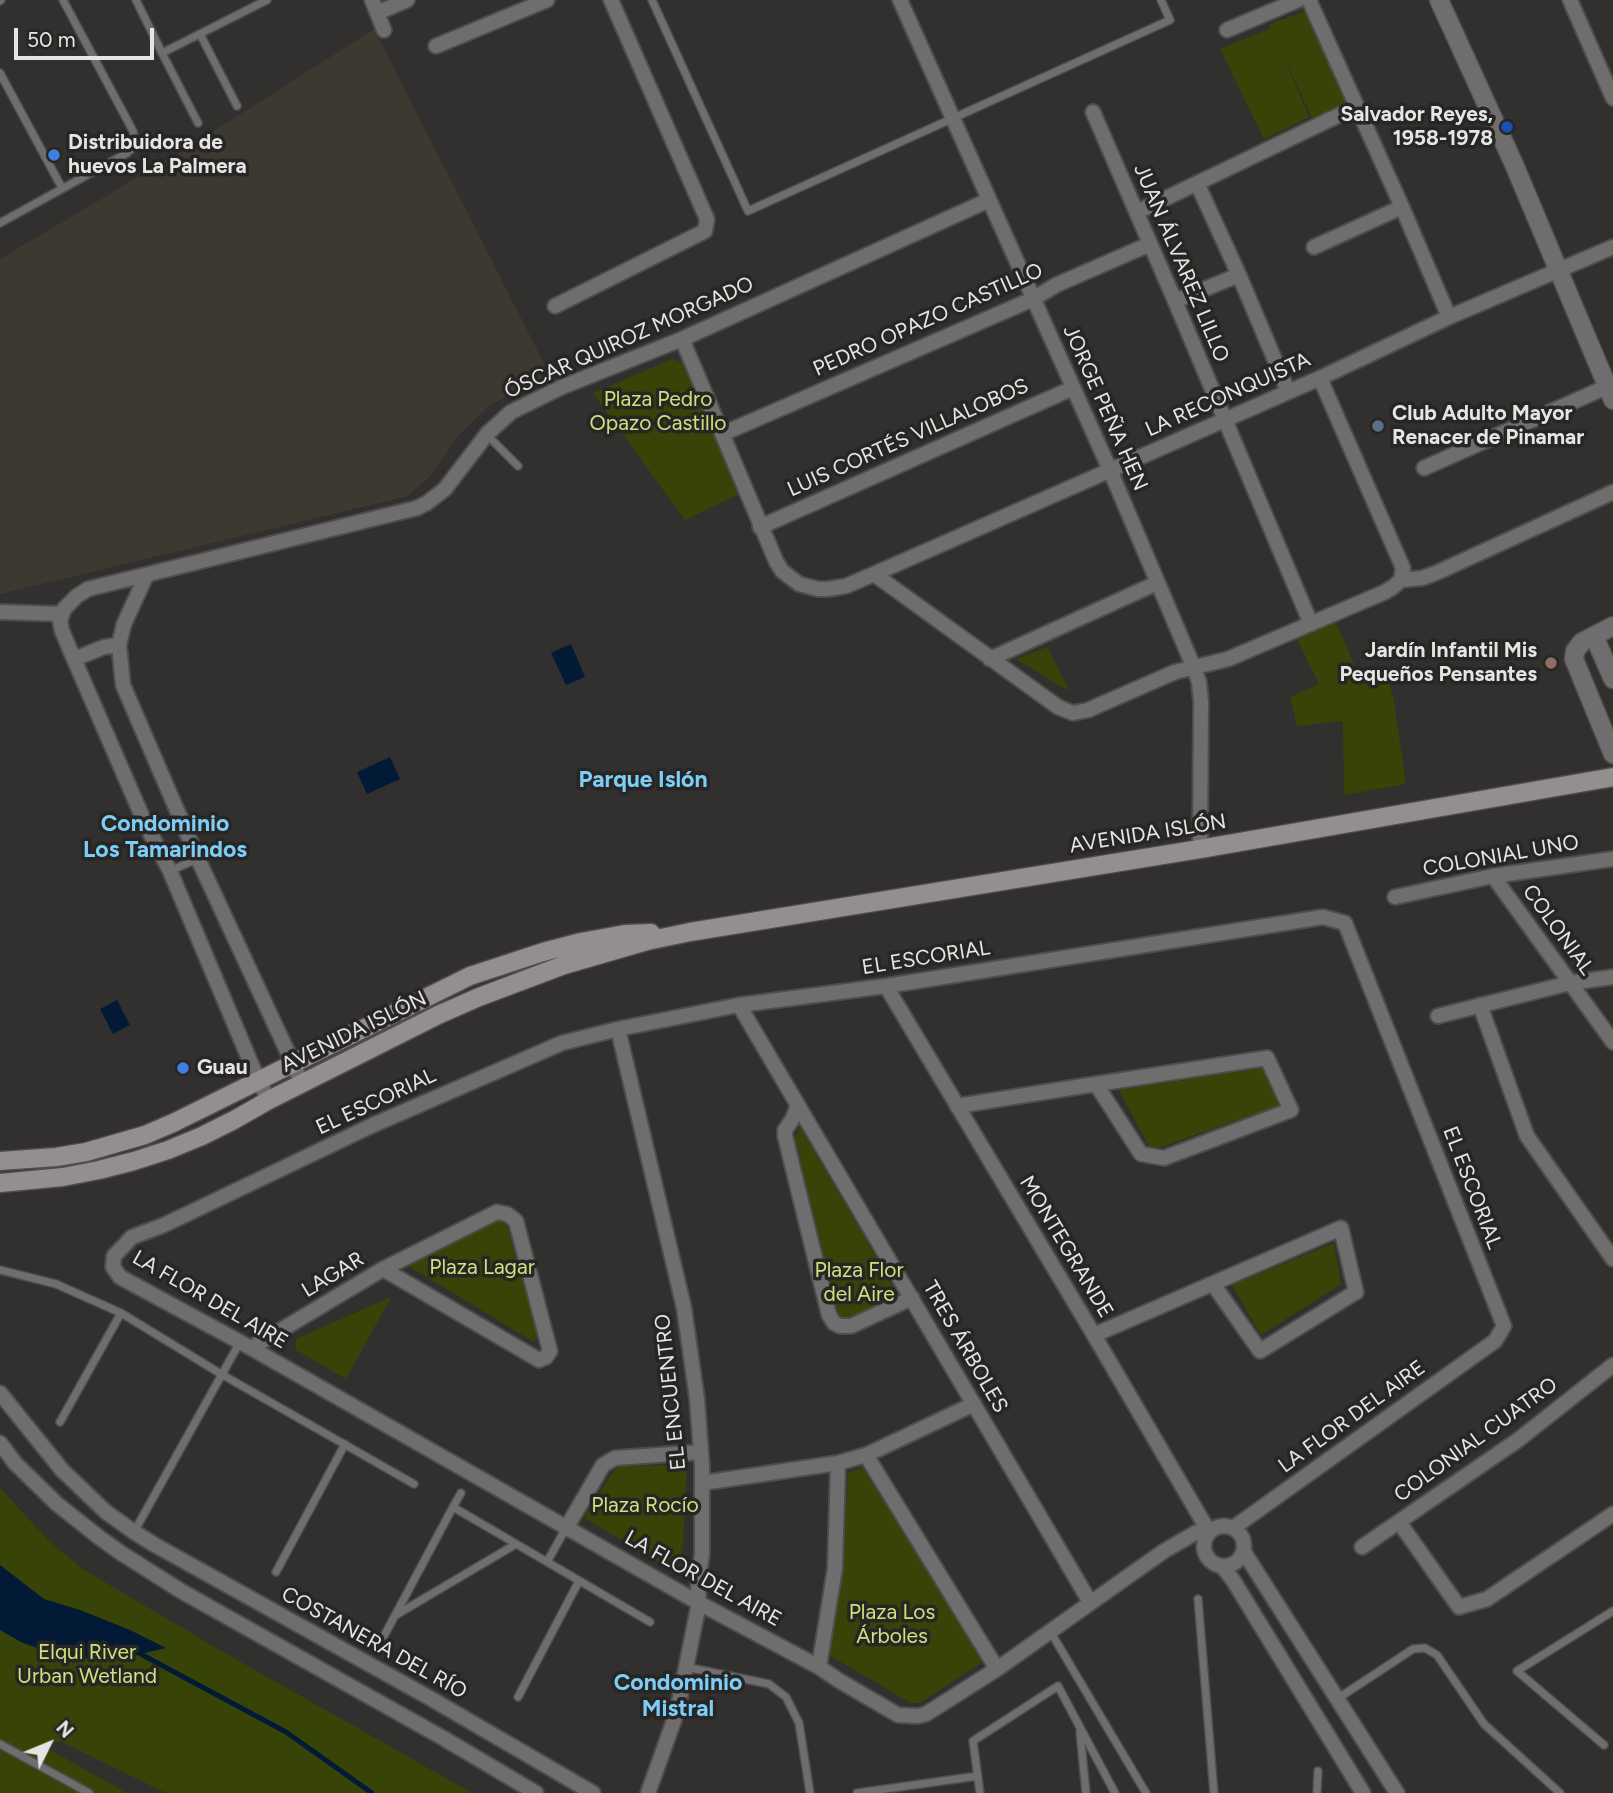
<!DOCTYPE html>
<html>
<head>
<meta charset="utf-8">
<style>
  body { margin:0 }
  #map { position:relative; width:1613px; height:1793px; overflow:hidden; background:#31302e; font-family:Figtree,sans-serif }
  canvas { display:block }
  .north { position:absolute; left:14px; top:1709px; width:70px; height:70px; -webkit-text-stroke:5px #272624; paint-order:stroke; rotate:47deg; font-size:19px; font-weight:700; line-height:28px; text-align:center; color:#e5e5e3 }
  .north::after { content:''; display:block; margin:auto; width:24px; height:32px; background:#e5e5e3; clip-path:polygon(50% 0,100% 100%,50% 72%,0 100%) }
  .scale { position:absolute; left:14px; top:28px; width:140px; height:32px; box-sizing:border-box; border:4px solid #e5e5e3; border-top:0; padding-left:9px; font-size:21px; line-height:24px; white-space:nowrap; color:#e5e5e3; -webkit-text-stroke:5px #272624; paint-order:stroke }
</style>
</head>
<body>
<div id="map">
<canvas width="1613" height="1793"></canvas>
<div class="north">N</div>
<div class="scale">50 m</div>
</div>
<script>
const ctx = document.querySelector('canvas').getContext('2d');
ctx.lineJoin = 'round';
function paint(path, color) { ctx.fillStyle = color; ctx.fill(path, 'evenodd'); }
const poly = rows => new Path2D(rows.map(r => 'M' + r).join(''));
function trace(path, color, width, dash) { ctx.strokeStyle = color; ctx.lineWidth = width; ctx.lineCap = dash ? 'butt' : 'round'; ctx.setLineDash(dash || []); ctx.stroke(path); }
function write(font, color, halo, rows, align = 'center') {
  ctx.font = font + ' Figtree,sans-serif'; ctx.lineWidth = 7; ctx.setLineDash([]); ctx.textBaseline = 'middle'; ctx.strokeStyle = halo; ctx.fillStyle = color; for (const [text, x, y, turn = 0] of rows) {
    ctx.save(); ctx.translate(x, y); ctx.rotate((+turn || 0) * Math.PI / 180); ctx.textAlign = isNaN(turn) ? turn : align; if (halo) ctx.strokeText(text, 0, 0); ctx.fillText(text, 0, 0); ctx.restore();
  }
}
paint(poly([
  [374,29,551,377,529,384,509,394,489,406,459,435,429,477,408,496,0,594,0,259,192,145]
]), '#3c3931');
paint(poly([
  [1307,11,1346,104,1313,120,1280,48,1309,117,1264,139,1220,49,1271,28,1269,24],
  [673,359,683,363,739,494,685,520,593,393],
  [1336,622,1359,676,1385,667,1394,701,1406,784,1344,795,1343,721,1297,726,1290,697,1319,684,1297,639],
  [1047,647,1069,691,1016,659],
  [1264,1068,1280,1106,1151,1150,1119,1090],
  [800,1127,896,1291,895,1297,890,1302,850,1317,842,1317,838,1314,795,1138],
  [493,1221,500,1221,507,1226,538,1335,534,1342,407,1265],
  [1334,1243,1341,1284,1261,1335,1232,1285],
  [391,1297,346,1379,296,1350,296,1339],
  [687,1465,682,1556,666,1566,584,1518,610,1476,617,1468,625,1466],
  [863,1468,984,1661,920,1703,911,1703,829,1655,843,1567,848,1472],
  [0,1488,49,1541,84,1570,225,1653,472,1793,166,1793,60,1741,43,1746,127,1793,0,1793]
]), '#384407');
paint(poly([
  [571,644,585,677,566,685,551,653],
  [390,757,400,779,367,794,357,772],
  [117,1000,130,1025,113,1034,100,1009],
  [0,1565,44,1599,80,1610,130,1630,166,1648,127,1657,66,1659,21,1642,0,1630]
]), '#021a35');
trace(poly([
  [135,1651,286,1732,372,1793]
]), '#021a35', 5);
const service = poly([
  [136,0,162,53],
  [652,0,748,211,1170,20,1161,0],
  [0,1,1,0],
  [200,34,237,106],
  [0,73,62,188],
  [198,123,162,53,267,0],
  [0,223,127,153,136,145,133,131,63,0],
  [487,435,518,466],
  [170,871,224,847],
  [0,1270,56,1284,121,1313,221,1374,414,1484],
  [60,1422,121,1313],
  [453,1507,461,1493],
  [134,1532,240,1342],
  [547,1562,566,1528],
  [276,1572,345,1444],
  [1198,1599,1214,1793],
  [396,1615,516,1544],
  [1050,1631,1146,1793],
  [384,1636,453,1507,650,1622],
  [686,1667,769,1684,786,1697,799,1723,810,1793],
  [518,1697,579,1581],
  [1337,1699,1413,1649,1425,1648,1437,1655,1484,1724,1560,1793],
  [1080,1732,1086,1793],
  [0,1744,89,1793],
  [1604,1745,1517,1671,1613,1611],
  [857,1793,978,1776],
  [980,1793,973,1741,1058,1686,1115,1793],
  [1317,1793,1318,1771]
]);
const minor = poly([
  [372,0,384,30],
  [900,0,1110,470,1194,668,1199,682,1201,702,1200,849],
  [1309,0,1402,207,1449,317],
  [1570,0,1613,98],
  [377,13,407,0],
  [1227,30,1298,0],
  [436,46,547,0],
  [1093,112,1175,301,1311,624],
  [1197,183,1239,275,1288,391],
  [1137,212,1356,107],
  [1314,247,1402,207],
  [1175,301,1239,275],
  [555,306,705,231,707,219,611,0],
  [682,339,776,561,782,571,799,584,818,589,828,589,846,586,874,574,1320,378,1449,317,1613,247],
  [1320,378,1403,568,1401,580],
  [722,434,1033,299,1056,285,1150,244],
  [1424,468,1613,384],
  [760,527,1073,388],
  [874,574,1058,707,1073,713,1088,710,1175,672,1228,659,1385,592,1393,587,1401,580],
  [146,576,124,624,119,645,123,685,198,859,302,1083],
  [1401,580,1422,578,1436,573,1613,492],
  [0,612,61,614],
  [74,659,104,647,119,645],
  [990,659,1157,583],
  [1493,876,1613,1042],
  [1395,897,1493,876,1613,859],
  [886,986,1094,1335,1209,1532,1197,1532,1164,1551,997,1669,926,1714,918,1716,898,1715,838,1680,819,1667,699,1603,251,1348,120,1277,113,1267,114,1256,132,1237,164,1225,373,1125,562,1043,618,1029,739,1005,886,986,1323,917,1345,923,1504,1326,1495,1341,1233,1528],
  [739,1005,1090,1602],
  [1480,1005,1527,1136,1613,1259],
  [1438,1016,1570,983,1613,977],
  [618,1029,684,1308,697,1399,702,1466,702,1554,698,1583,699,1603,677,1712,648,1793],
  [269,1100,258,1080,170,871,145,823,74,659,62,631,60,621,64,609,77,596,88,589,96,587,417,508,427,503,445,489,487,434,511,412,562,387,682,339,989,200],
  [798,1105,792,1120,785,1130,785,1136,829,1315,834,1323,840,1326,851,1326,912,1298],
  [957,1106,976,1103,1007,1098,1096,1084,1267,1058,1291,1110,1164,1158,1141,1154,1096,1084],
  [1094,1335,1341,1228,1356,1292,1260,1351,1213,1284],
  [251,1348,383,1269,497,1212,507,1214,516,1221,550,1351,546,1357,539,1360,383,1269],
  [0,1393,62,1470,106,1512,134,1532,155,1545,428,1697,593,1793],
  [0,1443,15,1463,57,1504,100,1538,121,1553,181,1591,443,1738,536,1793],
  [866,1455,997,1669],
  [702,1483,838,1463,866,1455,974,1404],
  [1399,1522,1459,1607,1487,1599,1613,1514],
  '1204 1546a20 20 0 1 1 40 0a20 20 0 1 1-40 0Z',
  [567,1527,603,1465,615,1458,701,1452],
  [1362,1547,1518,1440,1613,1365],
  [1244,1552,1397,1793],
  [1222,1566,1233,1580,1363,1793],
  [819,1667,835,1568,838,1463]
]);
const tertiary = poly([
  [1439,0,1513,162,1613,400],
  [1613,626,1582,642,1575,651,1574,659,1613,754],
  [1594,636,1613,679]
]);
const secondary = poly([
  [0,1161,56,1157,86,1152,145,1135,173,1123,470,976,543,952,581,942,625,934,651,933],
  [0,1183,63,1177,99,1170,134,1161,168,1150,202,1136,234,1120,269,1100,438,1015,479,997,564,965,647,941,690,932,1200,849,1613,777]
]);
trace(service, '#4e4d4b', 10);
trace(minor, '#4e4d4b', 18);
trace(tertiary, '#4e4d4b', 21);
trace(secondary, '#4e4d4b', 21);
trace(service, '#6f6d6d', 7);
trace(minor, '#6f6d6d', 14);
trace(tertiary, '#6f6d6d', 18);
trace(secondary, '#928f8e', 18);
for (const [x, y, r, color] of [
  [1507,127,7,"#1a4fb4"],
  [54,155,7,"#3f7fe0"],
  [1378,426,7,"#5c6f8a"],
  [1551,663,7,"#8d6e63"],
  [183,1068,7,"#3f7fe0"]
]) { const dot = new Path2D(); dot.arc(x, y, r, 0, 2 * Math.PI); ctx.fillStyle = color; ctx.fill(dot); trace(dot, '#272624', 2.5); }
write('bold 21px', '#e5e5e3', '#272624', [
  ["Salvador Reyes,",1493,115,"right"],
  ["1958-1978",1493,139,"right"],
  ["Distribuidora de",68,143],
  ["huevos La Palmera",68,167],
  ["Club Adulto Mayor",1392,414],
  ["Renacer de Pinamar",1392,438],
  ["Jardín Infantil Mis",1537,651,"right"],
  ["Pequeños Pensantes",1537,675,"right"],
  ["Guau",197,1068]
], 'left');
write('21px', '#e5e5e3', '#272624', [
  ["JUAN ÁLVAREZ LILLO",1181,263,67],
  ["PEDRO OPAZO CASTILLO",928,320,-24],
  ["ÓSCAR QUIROZ MORGADO",629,338,-24],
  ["LA RECONQUISTA",1228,395,-24],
  ["JORGE PEÑA HEN",1105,408,66],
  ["LUIS CORTÉS VILLALOBOS",908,438,-24],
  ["AVENIDA ISLÓN",1148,834,-9],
  ["COLONIAL UNO",1501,856,-10],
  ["COLONIAL",1558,930,54],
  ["EL ESCORIAL",926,958,-9],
  ["AVENIDA ISLÓN",354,1032,-26],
  ["EL ESCORIAL",376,1102,-25],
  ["EL ESCORIAL",1472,1188,69],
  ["MONTEGRANDE",1066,1247,59],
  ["LAGAR",333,1275,-31],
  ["LA FLOR DEL AIRE",210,1300,30],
  ["TRES ÁRBOLES",965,1347,60],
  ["EL ENCUENTRO",671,1392,-96],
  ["LA FLOR DEL AIRE",1352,1417,-36],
  ["COLONIAL CUATRO",1476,1440,-36],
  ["LA FLOR DEL AIRE",703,1579,29],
  ["COSTANERA DEL RÍO",374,1643,29]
]);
write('21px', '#cae37d', '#272624', [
  ["Plaza Pedro",658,400],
  ["Opazo Castillo",658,424],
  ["Plaza Lagar",482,1268],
  ["Plaza Flor",859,1271],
  ["del Aire",859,1295],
  ["Plaza Rocío",645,1506],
  ["Plaza Los",892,1613],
  ["Árboles",892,1637],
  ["Elqui River",87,1653],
  ["Urban Wetland",87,1677]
]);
write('bold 23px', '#7ccef8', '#272624', [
  ["Parque Islón",643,780],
  ["Condominio",165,824],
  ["Los Tamarindos",165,850],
  ["Condominio",678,1683],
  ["Mistral",678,1709]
]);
</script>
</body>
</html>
